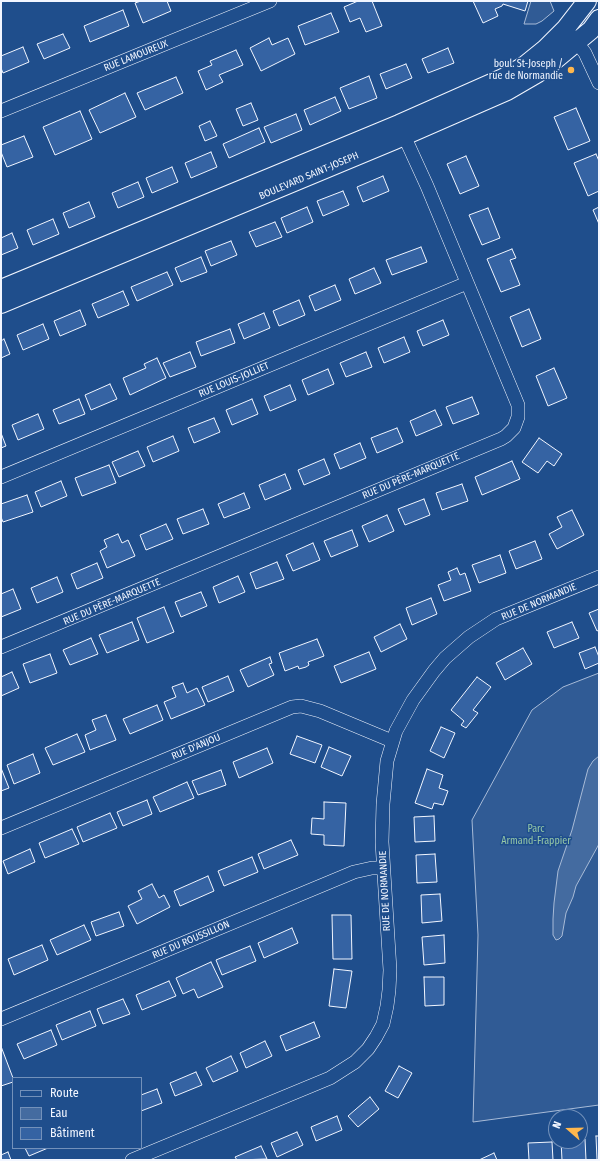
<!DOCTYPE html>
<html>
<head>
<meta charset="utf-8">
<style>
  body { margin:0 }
  #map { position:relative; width:600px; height:1161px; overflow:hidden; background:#1f4e8c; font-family:"Fira Sans Condensed",sans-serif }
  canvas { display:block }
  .frame { position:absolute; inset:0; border:2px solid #f2f6ff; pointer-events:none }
  .legend { position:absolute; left:12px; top:1077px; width:130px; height:72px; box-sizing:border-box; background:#1f4e8c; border:1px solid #7391ba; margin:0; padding:5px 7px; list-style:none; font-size:12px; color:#f2f6ff }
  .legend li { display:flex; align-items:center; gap:8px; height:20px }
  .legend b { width:20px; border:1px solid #7391ba }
  .north { position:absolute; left:548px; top:1109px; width:40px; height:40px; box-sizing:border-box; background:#1f4e8c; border:1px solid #7391ba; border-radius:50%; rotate:290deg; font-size:11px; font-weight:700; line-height:16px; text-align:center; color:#f2f6ff }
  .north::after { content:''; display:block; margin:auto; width:14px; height:18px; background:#ffb74d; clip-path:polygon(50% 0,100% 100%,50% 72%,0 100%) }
</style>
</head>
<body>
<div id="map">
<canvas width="600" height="1161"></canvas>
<div class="frame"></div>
<ul class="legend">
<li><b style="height:5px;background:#1f4e8c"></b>Route</li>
<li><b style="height:11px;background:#446ba0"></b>Eau</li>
<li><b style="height:11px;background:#3563a3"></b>Bâtiment</li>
</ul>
<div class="north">N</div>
</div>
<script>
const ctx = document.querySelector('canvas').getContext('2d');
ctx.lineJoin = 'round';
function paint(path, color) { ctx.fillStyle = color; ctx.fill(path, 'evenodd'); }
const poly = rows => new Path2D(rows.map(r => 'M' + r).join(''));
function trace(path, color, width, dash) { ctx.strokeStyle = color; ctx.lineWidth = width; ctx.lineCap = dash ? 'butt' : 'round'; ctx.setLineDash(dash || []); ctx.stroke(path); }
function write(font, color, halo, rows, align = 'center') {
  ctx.font = font + ' "Fira Sans Condensed",sans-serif'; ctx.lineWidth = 3; ctx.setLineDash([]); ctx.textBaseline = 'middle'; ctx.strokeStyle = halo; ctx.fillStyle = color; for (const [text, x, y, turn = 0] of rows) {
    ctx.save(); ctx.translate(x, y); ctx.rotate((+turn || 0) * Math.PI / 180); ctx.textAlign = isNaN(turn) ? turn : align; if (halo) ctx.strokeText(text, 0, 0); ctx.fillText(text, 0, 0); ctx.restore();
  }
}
const built = poly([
  [531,1,550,1,554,11,542,21,536,24,524,24,531,1],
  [599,673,599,1105,473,1122,478,935,472,820,532,710,563,687,599,673]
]);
paint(built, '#305b95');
trace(built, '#a8bbd7', 1);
const water = poly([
  [599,756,599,844,576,886,573,897,566,913,562,936,559,939,556,940,553,935,553,919,554,903,558,871,572,830,588,769,593,761,599,756]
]);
paint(water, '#446ba0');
trace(water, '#a8bbd7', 1);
const building = poly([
  [141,1,167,1,171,11,143,23,135,3,141,1],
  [358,1,372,1,382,26,366,32,360,18,350,22,344,7,358,1],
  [473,1,528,1,525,11,503,4,502,6,495,9,498,16,483,23,473,1],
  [123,10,129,26,90,42,84,26,123,10],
  [331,13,339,32,305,45,298,26,331,13],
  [63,34,70,48,44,59,37,44,63,34],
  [269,38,272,45,288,38,295,54,261,71,250,48,269,38],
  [23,47,29,62,3,73,1,68,1,56,23,47],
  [448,48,454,63,428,73,422,59,448,48],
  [236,50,243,65,219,75,223,82,206,90,198,71,212,65,210,61,236,50],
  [406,64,412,78,386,89,380,74,406,64],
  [369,76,377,98,349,109,340,88,369,76],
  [176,77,183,93,145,110,137,93,176,77],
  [125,93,136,117,100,133,89,110,125,93],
  [335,97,341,111,310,125,304,110,335,97],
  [251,103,258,120,243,126,236,109,251,103],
  [576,108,590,141,568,150,554,117,576,108],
  [80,111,92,139,55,155,43,127,80,111],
  [296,114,302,130,271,143,264,127,296,114],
  [210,121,217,136,205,141,199,126,210,121],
  [259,128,265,142,229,158,223,144,259,128],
  [24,136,33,157,7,167,1,152,1,145,24,136],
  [211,152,217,167,191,178,185,163,211,152],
  [596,154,599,161,599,191,588,196,574,163,596,154],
  [466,156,479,186,460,194,447,164,466,156],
  [172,167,178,182,152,193,146,178,172,167],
  [383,176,389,191,363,202,357,187,383,176],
  [138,182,144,197,118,208,112,193,138,182],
  [343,191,349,205,323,216,317,201,343,191],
  [89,202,95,217,69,228,63,213,89,202],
  [307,207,313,222,287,233,281,218,307,207],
  [599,207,599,224,593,210,599,207],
  [488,208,500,238,482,245,469,215,488,208],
  [53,219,59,234,33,245,27,230,53,219],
  [275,222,282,237,256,247,249,232,275,222],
  [12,233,18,248,1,255,1,238,12,233],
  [231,241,237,255,211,266,205,251,231,241],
  [421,247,427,262,392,275,386,260,421,247],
  [512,249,516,258,510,260,520,285,501,292,487,259,512,249],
  [201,257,207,272,181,282,175,268,201,257],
  [374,268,381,283,355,294,349,279,374,268],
  [167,272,173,285,137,301,131,287,167,272],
  [335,285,341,300,315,311,309,296,335,285],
  [123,291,129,305,98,318,92,304,123,291],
  [299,300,305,315,279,326,273,311,299,300],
  [529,309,541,339,522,347,510,317,529,309],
  [80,310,86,325,60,336,54,321,80,310],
  [264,313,270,328,244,339,238,324,264,313],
  [443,320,449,335,423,346,417,331,443,320],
  [43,324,49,339,23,350,17,335,43,324],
  [230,329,235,343,201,356,196,342,230,329],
  [404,337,410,352,384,363,378,348,404,337],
  [4,339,10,354,1,358,1,341,4,339],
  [190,352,196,367,170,377,163,363,190,352],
  [366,352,372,367,346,377,340,363,366,352],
  [157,358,166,378,130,395,123,378,146,368,144,364,157,358],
  [554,368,567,398,548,406,536,376,554,368],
  [328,369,334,384,308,395,302,380,328,369],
  [110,384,117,399,91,410,85,395,110,384],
  [290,385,296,400,270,411,264,396,290,385],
  [472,397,479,414,453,424,446,407,472,397],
  [79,399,85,414,59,424,53,410,79,399],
  [252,399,258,414,232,425,226,410,252,399],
  [435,410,442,425,416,436,410,421,435,410],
  [38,414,44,429,18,440,12,425,38,414],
  [214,418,220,432,194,443,188,428,214,418],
  [397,428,403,442,377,453,371,438,397,428],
  [1,433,6,446,1,448,1,433],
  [173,436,179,451,153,462,147,447,173,436],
  [539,438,562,454,554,466,547,461,538,473,522,462,539,438],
  [360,443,366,458,340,469,334,454,360,443],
  [138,451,145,466,119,477,112,462,138,451],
  [324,459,330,474,304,485,298,470,324,459],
  [512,461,520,479,482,495,475,477,512,461],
  [109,465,116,483,82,496,75,478,109,465],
  [285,474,291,489,265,500,259,485,285,474],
  [61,481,67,496,41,507,35,492,61,481],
  [462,484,468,501,442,510,436,493,462,484],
  [244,493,250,508,224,518,218,504,244,493],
  [27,495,33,512,3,522,1,517,1,504,27,495],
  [424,499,430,515,405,525,398,509,424,499],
  [203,509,209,524,183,534,177,519,203,509],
  [572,510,584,535,557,549,549,534,562,527,557,517,572,510],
  [387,515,394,531,369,542,362,526,387,515],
  [166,524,173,539,146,550,140,535,166,524],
  [352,530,358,546,331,557,324,541,352,530],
  [118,534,122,543,128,540,135,556,107,568,100,551,107,547,104,540,118,534],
  [535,541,542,559,516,569,509,551,535,541],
  [313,543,320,560,293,571,286,555,313,543],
  [500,555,506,573,479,583,472,565,500,555],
  [277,562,284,579,256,589,250,573,277,562],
  [97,563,103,578,77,589,71,574,97,563],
  [457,568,460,575,465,573,471,591,444,601,438,585,451,580,448,572,457,568],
  [238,576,245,592,219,603,213,587,238,576],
  [57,577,63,592,37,603,31,588,57,577],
  [13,589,21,609,1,617,1,594,13,589],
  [201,592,207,606,181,617,175,602,201,592],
  [431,598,437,614,412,625,406,608,431,598],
  [164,607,174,632,147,643,137,618,164,607],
  [599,609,599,630,597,631,589,613,599,609],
  [132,622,139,640,107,653,99,635,132,622],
  [572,622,579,638,554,648,547,632,572,622],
  [400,624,407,639,381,652,374,637,400,624],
  [91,638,98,654,70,665,63,650,91,638],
  [317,639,324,656,308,662,309,665,306,667,299,669,298,666,285,671,279,653,317,639],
  [595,647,599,657,599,663,585,669,579,653,595,647],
  [523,648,532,664,505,680,496,663,523,648],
  [369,652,376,669,341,683,334,666,369,652],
  [50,654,57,673,30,683,23,664,50,654],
  [270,657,272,663,269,664,274,675,248,687,240,670,270,657],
  [12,672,19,688,1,696,1,677,12,672],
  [228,676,234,691,208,702,202,687,228,676],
  [477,677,491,687,473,710,478,713,466,728,461,725,464,721,451,710,477,677],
  [183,683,187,693,197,688,205,705,171,719,164,702,176,697,172,687,183,683],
  [157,705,163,720,130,734,123,719,157,705],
  [106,715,116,740,90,750,85,735,96,730,92,720,106,715],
  [441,727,455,733,444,758,430,751,441,727],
  [77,734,85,752,53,765,45,748,77,734],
  [297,736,322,745,315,763,290,754,297,736],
  [329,747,351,756,342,776,321,767,329,747],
  [267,748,273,763,239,778,233,762,267,748],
  [33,754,40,773,14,784,7,765,33,754],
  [1,768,9,788,1,791,1,768],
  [427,769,443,775,439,788,448,791,443,805,434,803,432,809,415,803,427,769],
  [221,770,226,785,198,795,192,781,221,770],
  [187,782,194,798,160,812,153,797,187,782],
  [147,800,152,814,123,826,117,812,147,800],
  [324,802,346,803,344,846,324,845,324,835,311,834,312,818,324,819,324,802],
  [110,813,117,828,83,842,77,827,110,813],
  [434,816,435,841,415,842,414,817,434,816],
  [72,829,79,844,45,858,39,843,72,829],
  [291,840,298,855,264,869,258,854,291,840],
  [30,849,35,862,8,874,3,861,30,849],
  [435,854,437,882,417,883,416,855,435,854],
  [252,857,258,872,224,886,218,871,252,857],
  [208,876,214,891,180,906,174,891,208,876],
  [152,884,159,898,164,895,170,907,137,924,128,906,142,899,138,891,152,884],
  [440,894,442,921,422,923,421,895,440,894],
  [119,912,124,926,96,936,91,922,119,912],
  [332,915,351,915,352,959,333,959,332,915],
  [84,925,91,940,57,955,50,940,84,925],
  [292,928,298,943,264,958,258,943,292,928],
  [444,935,445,963,424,965,422,937,444,935],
  [42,945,48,960,14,975,8,959,42,945],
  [250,946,256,961,222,975,216,960,250,946],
  [211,962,223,987,198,998,194,989,183,994,176,978,211,962],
  [334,969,352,971,346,1008,329,1006,334,969],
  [424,977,444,977,444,1005,425,1006,424,977],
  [169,981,176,996,142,1010,136,995,169,981],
  [123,999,130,1014,103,1024,97,1009,123,999],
  [90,1011,96,1026,62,1040,56,1025,90,1011],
  [314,1022,320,1037,286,1051,280,1036,314,1022],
  [51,1030,57,1045,24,1059,17,1044,51,1030],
  [265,1041,272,1056,246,1068,240,1053,265,1041],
  [2,1049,13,1078,13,1082,1,1086,1,1050,2,1049],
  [231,1056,238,1071,213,1082,206,1068,231,1056],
  [399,1066,412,1073,398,1098,385,1091,399,1066],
  [196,1072,202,1085,175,1096,170,1083,196,1072],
  [157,1089,162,1103,141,1111,141,1095,157,1089],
  [370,1097,379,1109,358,1127,348,1116,370,1097],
  [337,1116,342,1130,316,1141,311,1127,337,1116],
  [297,1132,303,1145,277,1157,271,1143,297,1132],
  [596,1136,599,1136,599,1160,597,1160,596,1136],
  [580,1139,585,1139,586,1160,562,1160,561,1141,580,1141,580,1139],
  [552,1142,553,1160,529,1160,528,1143,552,1142],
  [261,1146,267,1159,237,1160,235,1157,261,1146],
  [25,1148,48,1148,29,1156,25,1148],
  [8,1152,11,1160,1,1160,1,1155,8,1152],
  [494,1153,497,1160,479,1160,494,1153]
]);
paint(building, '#3563a3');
trace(building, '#f2f6ff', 1);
const street = poly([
  [572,36,585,53,599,83],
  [1,111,270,1],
  [1,477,467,283],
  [1,647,501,439,506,436,514,428,518,417,518,405,427,186,401,129],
  [1,828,292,707,301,706,320,711,392,741],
  [1,1019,354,872,372,868,383,868],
  [132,1160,330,1078,355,1062,368,1049,376,1037,383,1024,387,1006,389,990,390,970,382,842,383,804,387,761,396,731,413,700,434,671,445,658,469,637,496,619,599,577]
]);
const secondary = poly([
  [1,289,399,124,503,78,524,66,545,49,566,28,587,1],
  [1,304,395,140,507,91,538,73,549,65,591,30,599,19]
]);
trace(street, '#f2f6ff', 14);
trace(secondary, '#f2f6ff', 20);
trace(street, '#1f4e8c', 13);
trace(secondary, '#1f4e8c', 18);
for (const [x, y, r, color] of [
  [571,70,4,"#ffb74d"]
]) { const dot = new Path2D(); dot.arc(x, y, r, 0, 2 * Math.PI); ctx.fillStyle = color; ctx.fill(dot); trace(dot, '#1f4e8c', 1.5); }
write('10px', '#f2f6ff', '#1f4e8c', [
  ["RUE LAMOUREUX",136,56,-22],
  ["BOULEVARD SAINT-JOSEPH",309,176,-23],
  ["RUE LOUIS-JOLLIET",234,380,-23],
  ["RUE DU PÈRE-MARQUETTE",411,476,-23],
  ["RUE DU PÈRE-MARQUETTE",112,602,-23],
  ["RUE DE NORMANDIE",539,602,-23],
  ["RUE D'ANJOU",196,747,-23],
  ["RUE DE NORMANDIE",385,891,-93],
  ["RUE DU ROUSSILLON",191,940,-23]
]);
write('10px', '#f2f6ff', '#1f4e8c', [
  ["boul. St-Joseph /",563,64],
  ["rue de Normandie",563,76]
], 'right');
write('10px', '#97c8a6', '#1f4e8c', [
  ["Parc",536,829],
  ["Armand-Frappier",536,841]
]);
</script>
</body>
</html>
